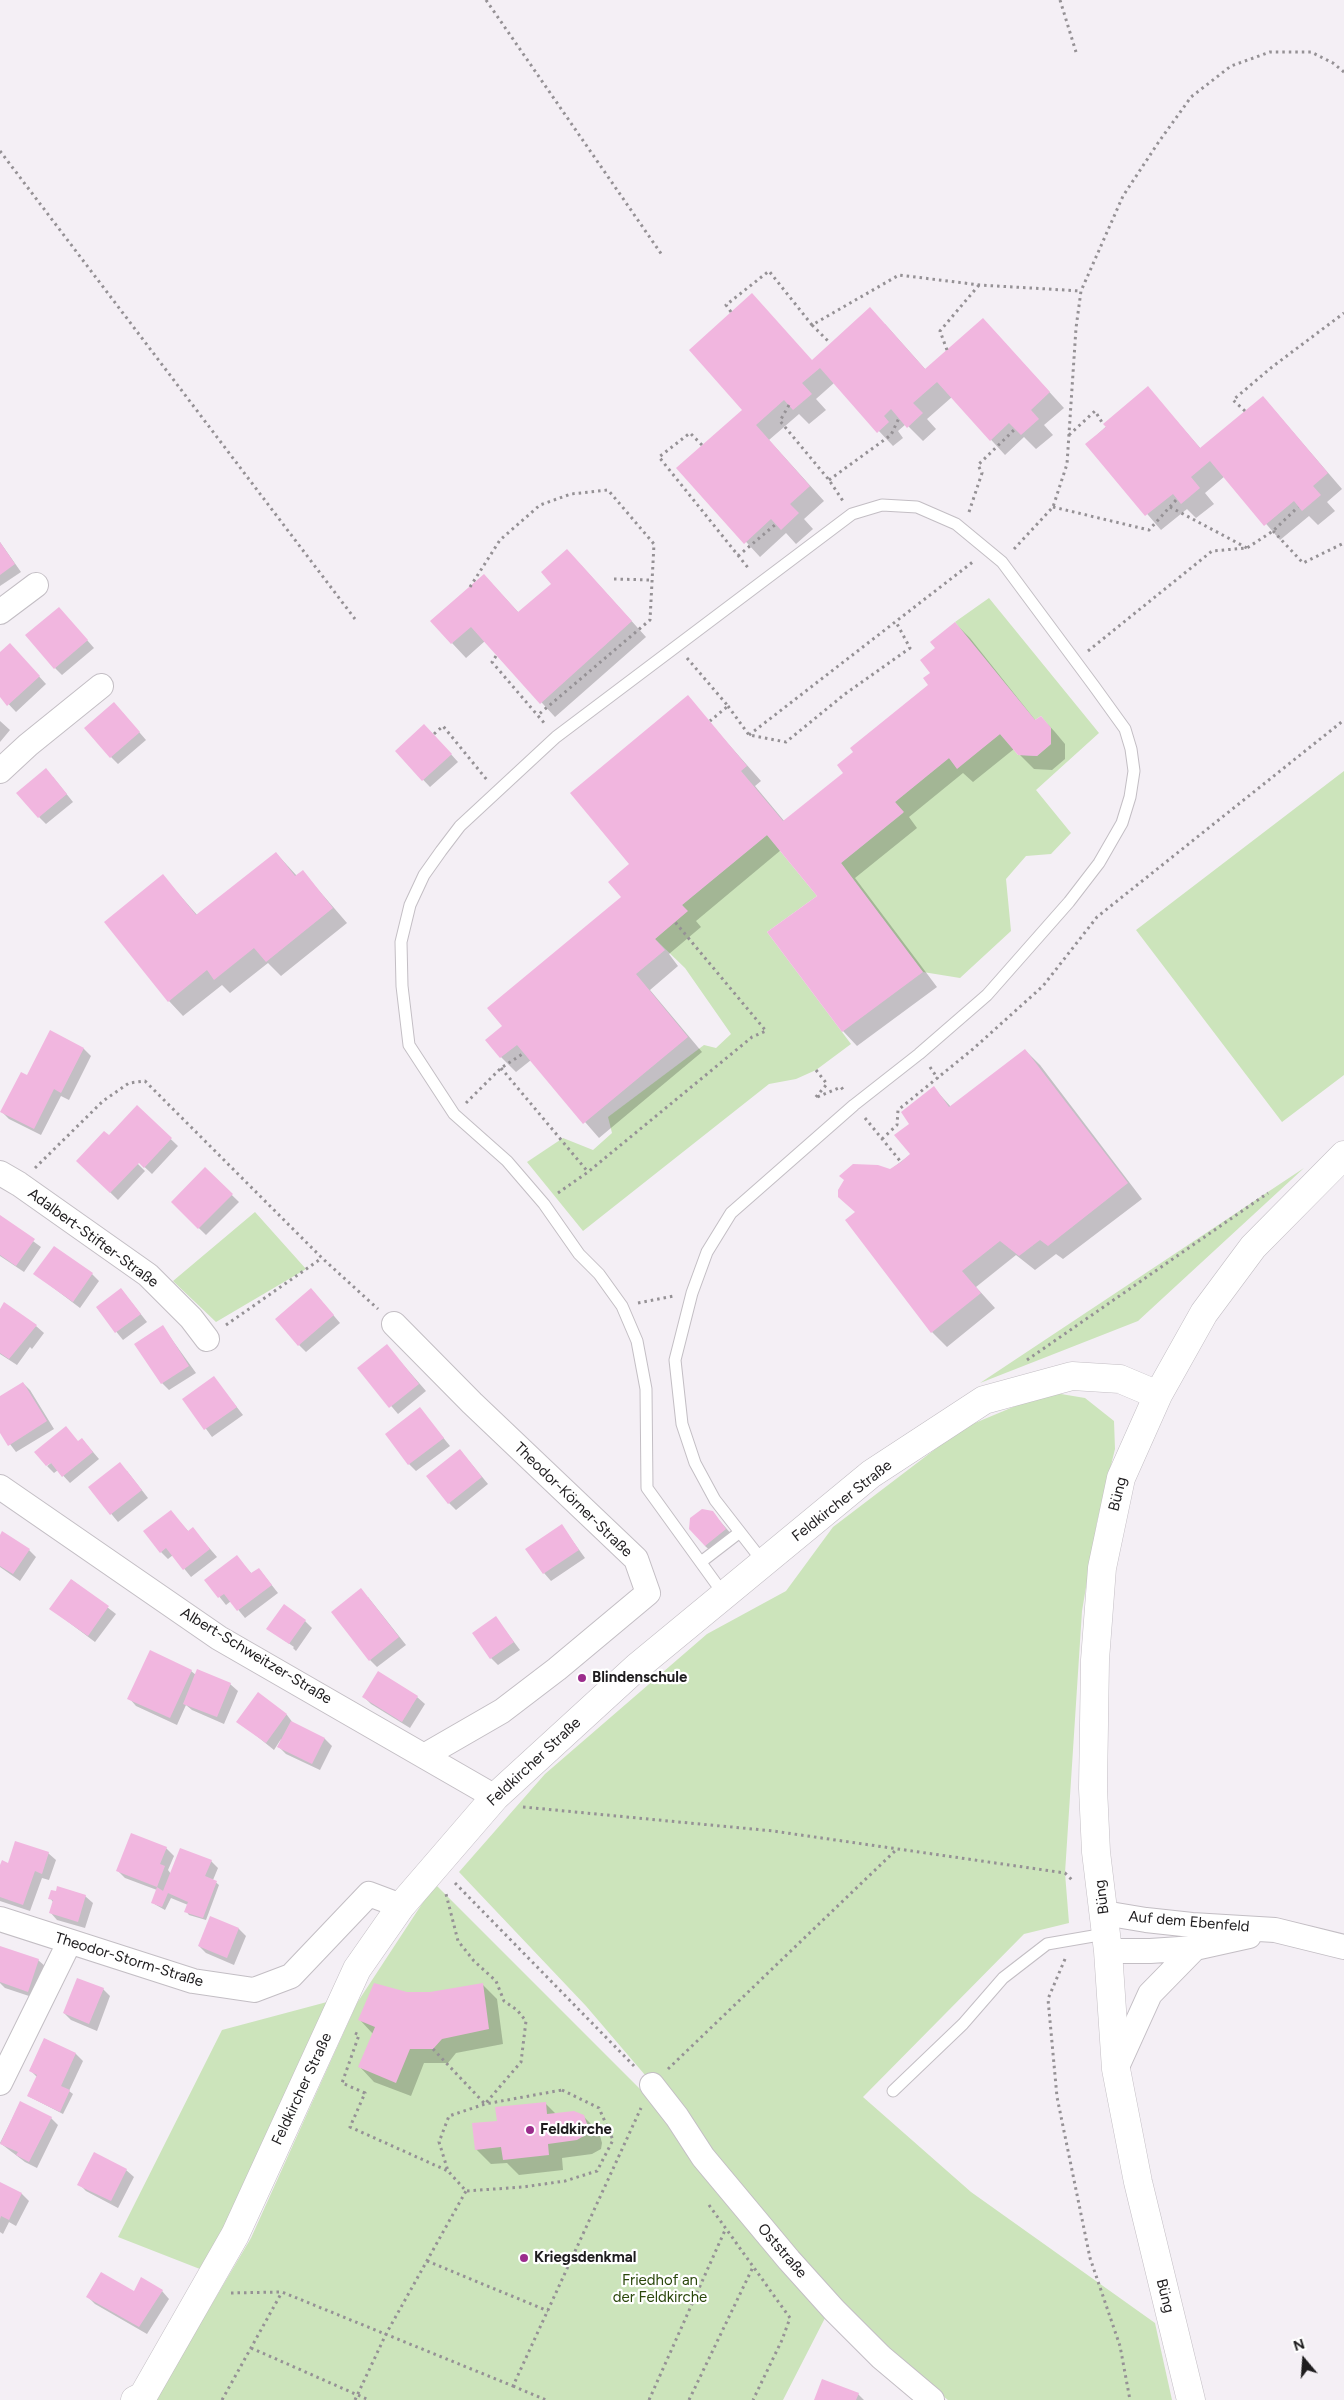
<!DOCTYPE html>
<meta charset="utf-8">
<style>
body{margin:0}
#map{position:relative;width:1344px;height:2400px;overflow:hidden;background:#f4eff5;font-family:Figtree,sans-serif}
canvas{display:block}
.north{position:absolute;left:1279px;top:2335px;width:50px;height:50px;-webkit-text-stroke:4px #fff;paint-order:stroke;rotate:342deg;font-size:14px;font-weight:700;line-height:20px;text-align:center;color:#1e1c1e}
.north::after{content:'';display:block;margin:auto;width:18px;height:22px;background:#1e1c1e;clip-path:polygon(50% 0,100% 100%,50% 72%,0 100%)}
</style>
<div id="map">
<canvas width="1344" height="2400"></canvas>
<div class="north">N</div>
</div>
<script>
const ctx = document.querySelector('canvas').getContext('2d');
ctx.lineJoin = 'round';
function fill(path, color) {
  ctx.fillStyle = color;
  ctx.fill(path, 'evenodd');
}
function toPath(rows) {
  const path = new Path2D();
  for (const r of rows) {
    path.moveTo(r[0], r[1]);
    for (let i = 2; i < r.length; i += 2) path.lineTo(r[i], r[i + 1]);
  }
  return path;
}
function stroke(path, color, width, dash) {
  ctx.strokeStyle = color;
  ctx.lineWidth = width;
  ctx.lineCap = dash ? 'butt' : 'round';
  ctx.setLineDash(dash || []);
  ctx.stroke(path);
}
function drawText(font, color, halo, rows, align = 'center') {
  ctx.font = font + ' Figtree,sans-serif';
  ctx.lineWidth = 4.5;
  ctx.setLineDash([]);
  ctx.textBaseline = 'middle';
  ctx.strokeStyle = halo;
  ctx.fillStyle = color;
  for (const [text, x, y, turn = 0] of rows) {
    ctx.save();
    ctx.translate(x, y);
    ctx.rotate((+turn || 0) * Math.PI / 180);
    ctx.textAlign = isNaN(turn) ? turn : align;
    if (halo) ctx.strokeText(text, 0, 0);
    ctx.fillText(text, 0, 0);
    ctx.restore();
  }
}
fill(toPath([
 [989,598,1099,733,1036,790,1071,833,1051,854,1026,856,1006,879,1011,931,960,978,923,972,841,863,903,813,895,802,949,758,957,768,1000,734,1018,755,1037,756,1051,744,1051,728,1041,716,1035,720,955,622],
 [1344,771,1344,1075,1282,1122,1136,930],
 [767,835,817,896,767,932,851,1044,816,1070,796,1079,769,1084,583,1231,527,1162,563,1138,593,1150,612,1133,608,1117,704,1045,716,1048,731,1034,685,968,655,939,687,911,682,905],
 [1304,1168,1138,1321,980,1383],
 [255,1212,306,1269,216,1322,173,1281],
 [1049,1392,1085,1398,1114,1421,1115,1449,1097,1522,1082,1611,1065,1873,1069,1923,1024,1934,863,2097,971,2192,1155,2323,1172,2400,948,2400,884,2349,834,2296,586,2006,459,1872,545,1774,707,1634,786,1591,833,1527,963,1428],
 [435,1884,640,2089,825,2318,783,2400,155,2400,251,2238,357,2003],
 [327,2002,205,2271,118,2237,222,2030]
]), '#cce4bb');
fill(toPath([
 [983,319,1064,408,1044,425,1053,435,1036,449,1024,437,1005,455,952,397,927,419,936,429,923,441,906,424,898,431,903,438,893,446,834,383,816,399,826,410,809,424,799,414,769,440,824,501,804,519,813,529,796,544,786,533,760,557,678,468,812,361,885,324,926,370],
 [1148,388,1201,449,1263,397,1342,489,1327,502,1335,511,1318,525,1309,516,1280,540,1225,476,1205,493,1214,504,1196,518,1187,509,1161,530,1087,444],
 [0,542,21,572,0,586],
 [581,565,646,637,555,717,485,641,466,658,452,643,484,575,519,613],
 [59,608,94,648,62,675,55,668],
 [955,623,970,638,1036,721,1041,717,1055,732,1065,744,1065,759,1052,770,1034,769,1014,749,973,782,963,773,909,817,917,828,855,878,937,987,857,1046,843,1031,818,896,781,850,696,921,701,927,669,954,678,966,650,990,702,1052,599,1138,531,1060,516,1072,501,1057,487,1040,504,1026,622,898,631,864,687,697,761,781,755,786,785,822,845,773,930,685,937,648],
 [17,652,46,684,16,712,0,695,0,654],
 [121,711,146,740,118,764,111,757],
 [0,721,10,730,0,742],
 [431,732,458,762,430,787,396,751],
 [53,777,73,802,46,824,39,817],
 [276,853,297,876,303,872,347,923,281,976,268,963,230,993,222,985,183,1016,169,1001,163,876,198,916],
 [50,1032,84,1049,91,1056,69,1100,61,1096,41,1135,9,1119,2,1112,27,1077],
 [1025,1050,1040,1065,1142,1199,1063,1259,1056,1254,1035,1270,1016,1255,976,1287,995,1308,947,1347,932,1332,847,1220,856,1213,890,1170,911,1154,911,1124,934,1088,951,1107],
 [137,1107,178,1146,152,1174,135,1158,134,1160,145,1171,118,1200,78,1161,109,1137],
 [205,1169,239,1202,206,1235,172,1202],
 [0,1217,41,1247,24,1272,0,1256],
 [35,1274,92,1274,99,1281,80,1308],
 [121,1289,147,1322,123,1340,97,1308],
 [318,1297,340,1323,306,1352,299,1345],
 [0,1310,36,1326,44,1333,32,1349,30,1347,17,1365,0,1354],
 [163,1327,196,1373,169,1390,162,1383],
 [387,1346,426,1391,398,1414,359,1368],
 [214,1378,243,1415,212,1437,184,1399],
 [23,1383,30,1390,54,1429,16,1452,0,1431,0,1397],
 [420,1409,450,1446,416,1471,409,1464],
 [82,1439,99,1459,70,1483,58,1470,54,1473,47,1466],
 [460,1450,488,1484,456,1510,449,1503],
 [127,1471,148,1498,118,1522,89,1487],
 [171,1512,189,1532,193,1529,217,1557,191,1577,173,1555,168,1559,161,1552],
 [712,1512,733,1536,713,1553,705,1546],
 [562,1526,585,1558,551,1581,544,1573],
 [0,1537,29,1550,36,1557,20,1581,0,1567],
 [237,1557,252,1574,259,1569,278,1593,245,1618,231,1601,226,1605,206,1580],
 [72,1580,116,1614,95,1642,51,1609],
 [368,1597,406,1645,377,1667,370,1660],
 [496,1618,520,1650,498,1665,491,1658],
 [305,1621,312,1628,296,1651,293,1648,294,1647,268,1629],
 [191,1671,196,1675,230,1684,238,1691,224,1724,192,1710,186,1705,177,1725,136,1706,129,1698],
 [258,1694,287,1715,293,1723,325,1739,332,1746,320,1770,286,1754,279,1747,281,1739,274,1750,238,1721],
 [364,1697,417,1697,425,1704,410,1728,371,1704],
 [166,1848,174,1856,168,1870,171,1874,211,1861,218,1868,213,1880,219,1885,206,1920,189,1915,186,1911,188,1905,171,1898,165,1910,156,1905,152,1902,157,1890,125,1878,118,1871],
 [48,1853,56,1860,49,1880,42,1878,30,1911,0,1901,0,1868],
 [85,1896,93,1903,85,1928,57,1920,50,1912,53,1902,50,1898],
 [211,1918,239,1929,246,1936,234,1965,206,1953,199,1946],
 [0,1948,38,1960,46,1967,35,1998,5,1988,0,1983],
 [482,1984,497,1999,503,2044,456,2053,448,2063,424,2063,411,2096,374,2082,360,2067,373,2034,360,2020,407,1993,430,1994],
 [103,1989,110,1996,97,2031,71,2020,64,2013],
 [45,2039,76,2054,83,2061,69,2091,73,2094,63,2114,28,2096,37,2077,30,2070],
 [20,2103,51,2118,58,2125,37,2168,25,2162,0,2143],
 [545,2103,556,2114,583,2116,599,2132,602,2143,601,2149,592,2154,562,2158,563,2170,519,2175,507,2163,491,2164,476,2149,498,2122],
 [126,2170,134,2177,118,2208,86,2191,79,2184],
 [0,2183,22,2194,29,2201,16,2226,9,2222,3,2234,0,2232],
 [162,2291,169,2299,147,2334,95,2304,88,2297],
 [858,2394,864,2400,815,2400]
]), '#0003');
fill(toPath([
 [752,293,812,360,870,307,925,369,983,318,1050,392,1031,410,1039,419,1021,435,1009,423,990,441,937,382,913,403,923,413,907,428,891,409,884,416,889,422,877,433,820,368,802,383,812,394,793,410,784,400,756,425,810,486,790,504,799,513,781,530,771,519,744,544,676,468,742,410,689,350],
 [1148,386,1200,448,1263,396,1328,473,1313,486,1321,495,1302,511,1294,501,1264,526,1210,461,1191,477,1200,488,1181,504,1173,494,1145,516,1085,444,1106,427,1103,424],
 [0,542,15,564,0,575],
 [567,549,632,621,540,704,471,627,451,644,430,621,484,574,518,612,551,584,541,572],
 [59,607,88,640,54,669,25,635],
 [955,622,1035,720,1041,716,1051,728,1051,744,1037,756,1018,755,1000,734,957,769,949,758,895,802,904,812,841,863,923,972,842,1032,767,932,817,896,767,835,682,905,688,911,655,939,665,950,636,974,688,1037,583,1124,517,1045,500,1058,485,1040,502,1026,487,1008,621,897,608,882,629,864,570,793,688,695,747,766,741,771,783,821,843,773,837,765,853,752,850,748,928,685,923,678,930,673,920,660,935,648,930,642],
 [10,643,40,676,7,706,0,697,0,652],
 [114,702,140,732,110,758,84,728],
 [424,724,452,754,422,781,395,751],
 [46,768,67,794,38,818,16,793],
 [276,852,295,876,303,870,333,908,266,962,254,948,214,980,207,970,168,1002,104,922,163,874,196,915],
 [50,1030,84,1048,61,1093,54,1089,34,1129,0,1112,21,1072,27,1075],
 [1025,1049,1128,1183,1048,1246,1040,1240,1019,1256,1000,1241,962,1271,981,1293,931,1333,845,1220,855,1212,838,1197,838,1190,844,1180,839,1176,853,1164,878,1165,890,1169,901,1162,910,1154,894,1135,909,1124,901,1112,934,1086,949,1107],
 [137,1105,172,1138,144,1168,139,1163,110,1193,76,1161,104,1131,109,1135],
 [205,1167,233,1194,198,1229,171,1202],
 [0,1215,35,1239,16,1266,0,1255],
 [54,1246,93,1273,73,1302,33,1274],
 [121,1288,141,1314,115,1333,96,1307],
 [311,1288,334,1315,298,1346,275,1319],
 [4,1302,37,1325,9,1359,0,1353,0,1309],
 [163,1325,189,1366,161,1384,134,1344],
 [387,1344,419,1384,389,1408,357,1368],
 [214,1376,237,1407,204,1430,182,1399],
 [23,1382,47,1421,8,1446,0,1433,0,1396],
 [420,1407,444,1438,408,1465,385,1434],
 [66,1426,78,1441,82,1438,93,1452,62,1477,51,1463,46,1466,34,1452],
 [460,1449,482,1477,448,1504,426,1476],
 [120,1462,142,1490,110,1515,88,1487],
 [702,1509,713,1511,726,1529,705,1546,689,1529,690,1518],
 [171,1510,188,1531,193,1527,210,1549,183,1570,166,1548,160,1553,143,1531],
 [562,1524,579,1550,543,1574,525,1549],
 [2,1531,30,1549,13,1574,0,1566,0,1535],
 [237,1555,251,1573,259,1568,272,1585,237,1611,224,1594,218,1598,204,1580],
 [71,1579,109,1606,88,1636,49,1609],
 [361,1588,399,1637,369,1661,331,1612],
 [284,1604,306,1620,289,1644,266,1629],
 [496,1616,514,1642,490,1659,472,1633],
 [150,1650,192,1670,170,1718,127,1699],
 [197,1669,231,1683,217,1717,183,1704],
 [378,1671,418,1696,402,1722,362,1697],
 [258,1692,287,1714,266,1743,236,1722],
 [291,1721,325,1738,312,1764,277,1747],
 [131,1833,167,1847,160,1864,165,1866,157,1887,163,1891,180,1848,212,1860,205,1876,217,1881,203,1918,184,1912,188,1902,168,1893,162,1907,151,1903,157,1887,116,1871],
 [15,1841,49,1852,42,1874,35,1871,23,1905,0,1897,0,1865,2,1860,8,1863],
 [57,1886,86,1895,78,1922,49,1913,53,1900,48,1899,51,1890,56,1891],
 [210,1916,239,1928,227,1958,198,1946],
 [0,1946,39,1959,28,1992,0,1982],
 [77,1978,104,1988,89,2024,63,2013],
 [374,1983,407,1992,430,1992,483,1983,489,2029,442,2039,433,2049,410,2049,396,2083,358,2067,375,2027,358,2020],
 [44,2038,76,2053,61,2086,70,2090,60,2112,27,2096,37,2075,29,2071],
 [20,2101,52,2117,29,2162,16,2155,18,2152,0,2144],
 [546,2102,547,2114,574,2111,584,2115,588,2127,587,2134,577,2140,548,2144,549,2155,503,2160,501,2147,475,2150,472,2123,497,2121,495,2107],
 [94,2152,127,2169,111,2201,77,2185],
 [0,2182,22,2193,9,2220,1,2216,0,2219],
 [101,2272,134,2291,141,2277,163,2290,139,2327,86,2297],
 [822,2379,859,2393,856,2400,814,2400]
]), '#f1b6df');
const lane = toPath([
 [701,1562,740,1532],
 [725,1596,647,1488,646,1389,637,1341,622,1306,599,1274,579,1254,544,1204,507,1161,454,1114,409,1045,402,986,401,942,410,905,424,875,441,851,460,826,556,737,852,514,882,505,917,507,956,524,1002,562,1094,686,1125,729,1131,749,1134,771,1130,797,1122,823,1099,863,1069,902,987,995,919,1054,854,1105,731,1213,707,1252,692,1293,675,1360,682,1424,695,1463,715,1500,764,1563],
 [893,2091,963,2024,1003,1978,1047,1944,1105,1934]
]);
const street = toPath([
 [0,612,36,585],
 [0,771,28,745,101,686],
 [0,1173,19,1184,148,1275,191,1318,207,1339],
 [394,1324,472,1403,636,1559,648,1593,557,1669,502,1711,424,1756],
 [0,1487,219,1638,495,1797],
 [1104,1913,1146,1920,1192,1925,1275,1930,1344,1947],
 [0,1919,193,1981,254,1990,291,1976,369,1894,401,1906],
 [1108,1951,1150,1951,1195,1948,1249,1936],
 [1116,2069,1150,1994,1195,1948],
 [0,2083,69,1943],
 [652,2085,677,2117,703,2157,789,2260,834,2310,881,2357,932,2400]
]);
const secondary = toPath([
 [135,2400,143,2396,235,2235,357,1969,401,1906,495,1797,637,1667,871,1474,984,1400,1072,1376,1120,1379,1158,1395],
 [1191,2400,1138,2182,1116,2069,1108,1951,1096,1852,1093,1788,1095,1660,1102,1568,1121,1478,1158,1395,1204,1313,1253,1247,1344,1155]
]);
stroke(lane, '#c3bec4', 13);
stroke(street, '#c3bec4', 26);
stroke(secondary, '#c3bec4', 29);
stroke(toPath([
 [486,0,662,255],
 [1060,0,1076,52],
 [0,151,355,619],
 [731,312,726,305,769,271,812,325,899,275,980,285,1081,291],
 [812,325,830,343],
 [947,350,940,331,979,285],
 [789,405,780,421,829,480,843,501],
 [1245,411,1233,400,1272,367,1344,313],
 [1069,435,1095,411,1103,424],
 [702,445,690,433,659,457,749,569],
 [829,480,891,435,899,418],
 [1053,507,1149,530,1177,499],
 [1170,507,1247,548],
 [969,512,982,473,978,465,1015,429],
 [1273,531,1303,563,1344,543],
 [1014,549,1053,507,1067,464,1076,328,1081,291,1123,196,1158,143,1191,97,1231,66,1270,52,1311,52,1333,63,1344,72],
 [738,556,776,524],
 [614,579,651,580],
 [470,587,500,540,540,505,571,494,608,490,654,544,650,620,538,715],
 [1088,651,1212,551,1247,548,1273,531,1298,507],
 [496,656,492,662,545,724],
 [687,658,728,706,710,721],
 [728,706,749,735,786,742,845,694,910,648,896,622],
 [434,734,443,726,487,780],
 [749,735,974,561],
 [930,1067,938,1079],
 [501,1068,588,1172],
 [816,1070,827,1084,815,1098,841,1087,844,1091],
 [466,1103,501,1068,524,1053],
 [865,1118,901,1162],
 [882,1139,897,1125,898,1110,973,1049,1043,986,1097,917,1344,720],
 [35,1168,103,1101,129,1083,145,1081,322,1258,378,1309],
 [558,1193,588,1172,752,1037,766,1031,675,922],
 [638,1303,674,1296],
 [226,1325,322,1258],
 [1027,1360,1268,1193],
 [523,1807,773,1831,1065,1873,1072,1880],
 [455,1883,636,2068],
 [1065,1959,1048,1999,1057,2097,1090,2258,1120,2346,1130,2400],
 [355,2033,359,2035,342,2083,365,2093,350,2127,448,2171],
 [433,2049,485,2104,521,2062,526,2021,517,2010,504,2001,496,1981,474,1961,458,1941,446,1894],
 [668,2069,897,1849],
 [562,2090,599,2108,613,2140,597,2171,565,2181,523,2187,466,2191,448,2171,439,2142,449,2116,485,2104,562,2090],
 [709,2205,790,2318,782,2340,753,2400],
 [427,2261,548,2311],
 [231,2293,282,2292,513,2386,641,2108],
 [251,2348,369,2400],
 [513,2386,546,2400],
 [222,2400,282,2292],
 [355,2400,386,2334,466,2191],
 [649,2400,726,2228],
 [689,2400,753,2267]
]), '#959195', 3, [2.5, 4]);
stroke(lane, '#fff', 11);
stroke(street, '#fff', 24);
stroke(secondary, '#fff', 28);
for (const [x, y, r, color] of [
 [582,1678,5,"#9b2c8c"],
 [530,2130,5,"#9b2c8c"],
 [524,2258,5,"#9b2c8c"]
]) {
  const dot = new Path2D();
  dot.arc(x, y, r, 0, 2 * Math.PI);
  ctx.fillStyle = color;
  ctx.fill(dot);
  stroke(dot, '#fff', 2);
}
drawText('15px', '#1e1c1e', '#fff', [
 ["Adalbert-Stifter-Straße",93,1238,36],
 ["Büng",1118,1494,-76],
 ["Theodor-Körner-Straße",573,1500,44],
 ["Feldkircher Straße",842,1501,-38],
 ["Albert-Schweitzer-Straße",256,1656,31],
 ["Feldkircher Straße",534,1762,-43],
 ["Büng",1102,1897,-97],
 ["Auf dem Ebenfeld",1189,1922,5],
 ["Theodor-Storm-Straße",129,1960,17],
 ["Feldkircher Straße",302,2089,-65],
 ["Oststraße",782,2251,49],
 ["Büng",1165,2296,76]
]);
drawText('bold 15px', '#1e1c1e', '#fff', [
 ["Blindenschule",592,1678],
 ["Feldkirche",540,2130],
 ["Kriegsdenkmal",534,2258]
], 'left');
drawText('15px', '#2a470b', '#fff', [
 ["Friedhof an",660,2281],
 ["der Feldkirche",660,2298]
]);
</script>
